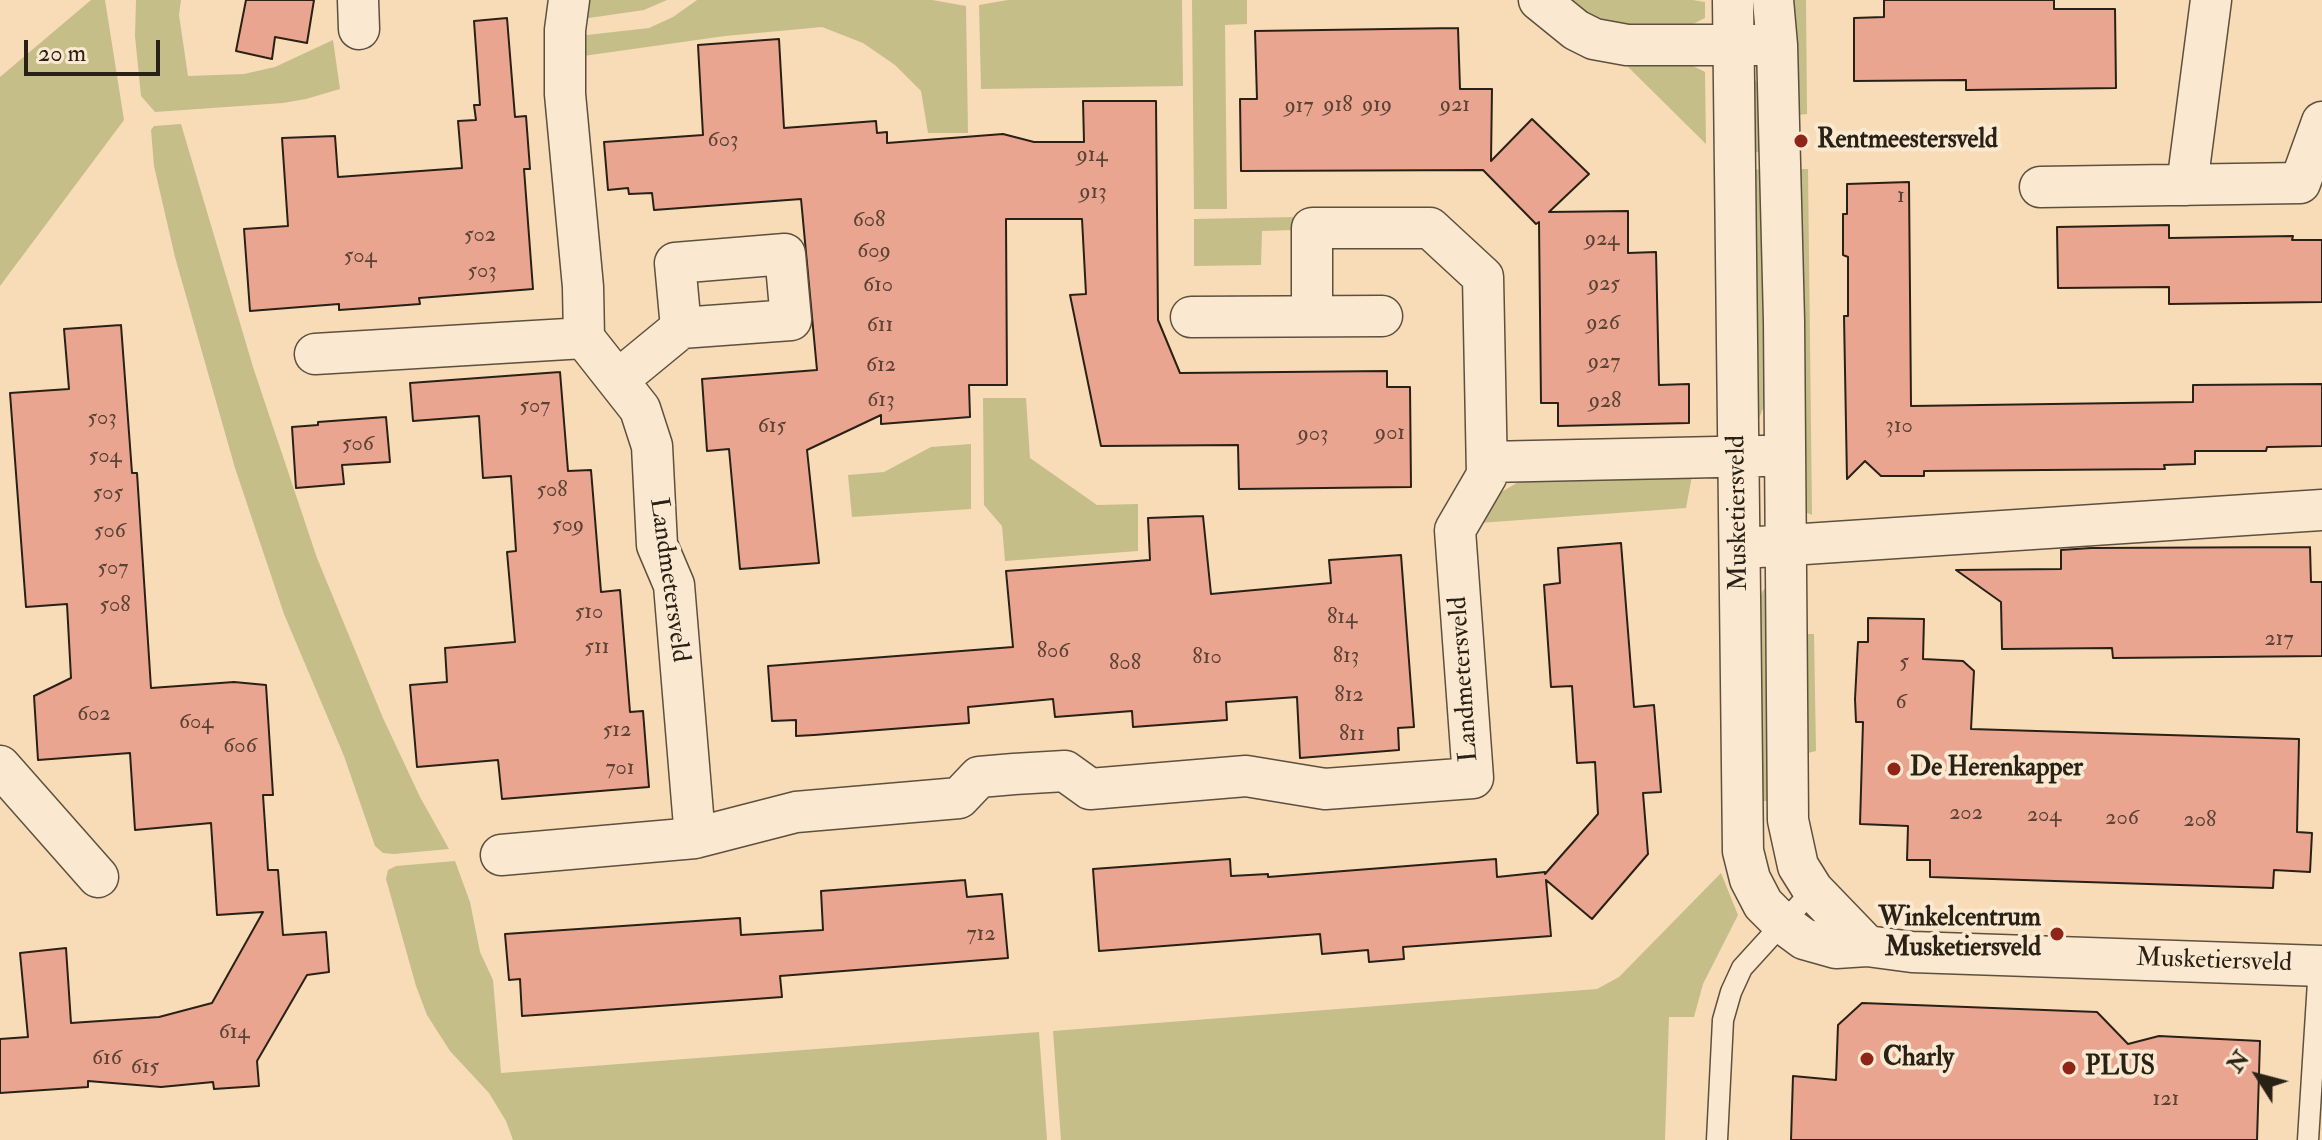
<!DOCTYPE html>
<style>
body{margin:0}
#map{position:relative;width:2322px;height:1140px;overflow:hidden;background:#f7dcb7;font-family:"IM FELL Double Pica",serif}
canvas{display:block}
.north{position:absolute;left:2218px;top:1036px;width:80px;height:80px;-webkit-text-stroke:6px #fae8d0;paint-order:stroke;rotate:306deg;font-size:22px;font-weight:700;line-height:32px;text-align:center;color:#2a2116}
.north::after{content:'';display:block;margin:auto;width:28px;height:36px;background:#2a2116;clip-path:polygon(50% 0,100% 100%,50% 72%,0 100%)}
.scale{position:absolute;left:24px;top:40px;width:136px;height:36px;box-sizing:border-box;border:4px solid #2a2116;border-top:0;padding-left:10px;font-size:24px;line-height:28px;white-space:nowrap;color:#2a2116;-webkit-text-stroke:6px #fae8d0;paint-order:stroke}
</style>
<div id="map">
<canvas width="2322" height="1140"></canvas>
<div class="north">N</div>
<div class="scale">20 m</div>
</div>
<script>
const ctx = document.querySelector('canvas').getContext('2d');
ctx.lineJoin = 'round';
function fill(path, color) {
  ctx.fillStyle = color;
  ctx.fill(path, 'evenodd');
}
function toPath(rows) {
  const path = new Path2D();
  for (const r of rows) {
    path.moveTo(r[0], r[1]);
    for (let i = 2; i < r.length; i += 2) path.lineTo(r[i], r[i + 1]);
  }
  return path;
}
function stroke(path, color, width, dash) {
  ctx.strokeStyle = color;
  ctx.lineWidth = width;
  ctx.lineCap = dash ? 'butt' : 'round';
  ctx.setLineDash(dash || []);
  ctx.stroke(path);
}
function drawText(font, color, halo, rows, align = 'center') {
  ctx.font = font + ' "IM FELL Double Pica",serif';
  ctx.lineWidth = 8;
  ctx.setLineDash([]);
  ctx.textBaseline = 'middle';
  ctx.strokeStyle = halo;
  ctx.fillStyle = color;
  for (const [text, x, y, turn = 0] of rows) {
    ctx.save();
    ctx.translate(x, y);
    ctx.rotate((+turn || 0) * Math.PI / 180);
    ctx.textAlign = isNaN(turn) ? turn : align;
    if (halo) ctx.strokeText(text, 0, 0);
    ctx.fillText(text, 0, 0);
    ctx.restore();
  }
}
fill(toPath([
 [91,0,105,0,124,120,0,286,0,77],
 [136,0,181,0,179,15,188,76,244,74,275,67,333,40,340,89,306,99,283,103,155,112,141,96,135,36],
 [584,0,667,0,644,10,582,19],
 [697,0,932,0,966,6,968,133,928,133,921,91,895,65,863,43,822,27,725,36,569,58,569,37,649,28,673,17],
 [1008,0,1182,0,1183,86,981,89,979,5],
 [1192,0,1247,0,1247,24,1225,25,1227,209,1194,209],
 [1566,0,1693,0,1705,2,1705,18,1685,28,1603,24],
 [1787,0,1806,0,1807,114,1797,115],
 [1622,61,1685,62,1705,72,1706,144],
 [1754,78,1763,92,1767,152,1748,152],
 [181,124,253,367,317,558,383,718,420,797,449,849,394,854,383,853,375,846,344,756,284,614,235,468,175,257,154,166,151,130,154,126],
 [1767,169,1766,401,1758,421,1748,170],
 [1798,169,1808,169,1812,515,1805,512],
 [1296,217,1294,230,1262,231,1261,265,1194,266,1194,219],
 [983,398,1026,398,1030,458,1097,505,1138,504,1138,551,1005,561,1002,526,984,505],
 [971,444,971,509,852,517,848,475,884,472,931,447],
 [1692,476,1686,508,1479,523,1498,494,1520,481],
 [1766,587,1772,797,1768,801,1762,801,1758,605,1762,592],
 [1800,634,1814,634,1816,751,1808,753,1804,751],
 [455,861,470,902,480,952,493,980,501,1073,1039,1032,1047,1140,513,1140,506,1121,489,1093,450,1051,427,1015,416,986,386,879,388,870,396,866],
 [1721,873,1738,915,1703,984,1694,1017,1669,1017,1665,1140,1061,1140,1053,1031,1597,989,1619,977]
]), '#c5be89');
const building = toPath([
 [246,0,314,0,307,43,275,37,272,59,236,51,246,0],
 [1884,0,2054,0,2054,9,2115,9,2116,88,1966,90,1966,80,1854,81,1854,18,1884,17,1884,0],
 [507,18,515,117,526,116,530,169,524,169,533,289,419,298,420,304,367,308,339,310,339,304,250,311,244,229,288,226,282,138,335,136,338,177,462,168,458,121,476,120,474,105,480,105,474,21,507,18],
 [1458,28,1460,89,1492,89,1491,161,1532,119,1589,174,1549,212,1628,211,1628,253,1656,252,1659,385,1689,384,1689,423,1558,426,1558,403,1541,403,1539,222,1536,224,1483,170,1241,171,1240,99,1257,99,1255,31,1458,28],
 [779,39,784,128,876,121,877,133,887,132,887,143,1003,134,1034,142,1084,142,1083,101,1156,101,1158,320,1180,373,1387,371,1387,387,1410,387,1411,487,1239,489,1238,445,1101,446,1070,295,1086,294,1082,219,1006,219,1007,385,969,385,970,417,881,424,881,415,807,450,819,563,740,569,729,449,707,451,702,379,817,370,801,199,654,210,652,193,629,194,628,188,608,190,604,142,703,135,698,45,779,39],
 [1909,182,1911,406,2193,402,2193,385,2322,384,2322,446,2267,447,2266,451,2195,451,2195,464,2164,465,2165,469,1924,471,1924,476,1881,476,1865,461,1847,479,1844,316,1848,316,1848,257,1843,255,1843,214,1847,214,1847,184,1909,182],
 [2169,225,2169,238,2293,236,2292,240,2322,240,2322,302,2169,304,2169,287,2058,288,2057,227,2169,225],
 [121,325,132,473,137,473,151,688,234,682,266,685,273,795,263,795,268,870,278,870,283,935,326,932,329,972,307,975,257,1061,259,1086,214,1089,213,1082,161,1087,88,1081,88,1087,0,1093,0,1039,28,1037,20,953,66,948,71,1023,159,1017,212,1003,263,912,217,915,211,823,135,830,130,753,38,760,34,696,71,678,67,604,26,607,10,393,69,389,64,329,121,325],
 [560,372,568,471,591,470,601,592,620,590,630,712,643,711,649,787,502,799,498,760,417,767,410,685,447,682,445,648,515,642,507,552,516,551,511,476,483,478,479,416,413,421,410,383,560,372],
 [386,417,390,462,342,465,344,484,296,488,292,427,318,425,318,422,386,417],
 [1203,516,1211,594,1331,583,1329,560,1401,555,1414,727,1398,728,1399,750,1300,758,1297,697,1226,702,1227,720,1133,727,1132,711,1055,717,1053,699,968,707,969,723,814,735,796,736,796,720,772,721,768,666,1013,647,1006,571,1150,560,1148,518,1203,516],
 [1621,543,1634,707,1654,705,1661,792,1643,793,1648,854,1592,919,1546,880,1551,936,1403,947,1404,959,1369,962,1368,950,1322,954,1320,934,1099,951,1093,869,1230,859,1231,876,1268,874,1268,877,1496,859,1497,877,1545,872,1545,874,1598,814,1595,762,1577,763,1572,686,1551,687,1544,585,1560,583,1558,548,1621,543],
 [2310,547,2311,582,2322,582,2322,656,2113,658,2112,648,2002,649,2001,602,1956,570,2061,569,2061,550,2091,548,2310,547],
 [1868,618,1924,619,1923,659,1963,661,1974,671,1971,729,2299,739,2297,832,2312,833,2310,872,2274,870,2273,888,1930,877,1930,860,1907,860,1908,826,1860,824,1863,722,1856,722,1855,699,1858,642,1868,642,1868,618],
 [965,880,967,897,1002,894,1008,958,780,976,782,997,522,1016,520,979,509,980,505,934,740,918,741,935,823,930,821,891,965,880],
 [1862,1003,2097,1012,2128,1044,2159,1036,2260,1041,2257,1140,1791,1140,1793,1076,1836,1080,1838,1025,1862,1003]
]);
fill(building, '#eaa591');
stroke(building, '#2a2116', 2);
const lane = toPath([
 [1717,1140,1723,1020,1731,992,1742,968,1813,890],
 [2308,1140,2319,966]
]);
const street = toPath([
 [358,0,359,29],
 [569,0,565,30,565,94,583,287,584,338,640,409,652,446,657,545,674,585,695,838],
 [1539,0,1576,30,1594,39,1627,45,1762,45],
 [1733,0,1743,851,1750,879,1763,904,1781,922,1804,939,1836,948,1867,946,1912,952,2322,966],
 [1773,0,1777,45,1784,321,1788,820,1798,866,1813,890,1867,946],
 [2187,185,2211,0],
 [2040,187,2300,183,2322,122],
 [1191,317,1382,316],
 [315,354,584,338],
 [619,379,681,328,675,263,785,254,791,320,681,328],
 [1487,462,1763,456],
 [1759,547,2322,510],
 [0,766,98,877],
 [501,855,695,838,796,812,959,798,979,777,1014,774,1065,771,1090,789,1246,776,1325,789,1473,778,1455,530,1487,475,1483,277,1430,228,1312,228,1312,316]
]);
stroke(lane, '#5d503e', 23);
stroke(street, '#5d503e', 43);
stroke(lane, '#fae8d0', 20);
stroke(street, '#fae8d0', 40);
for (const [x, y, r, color] of [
 [1801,141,8,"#8f2418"],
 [1894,769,8,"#8f2418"],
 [2057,934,8,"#8f2418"],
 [1867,1059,8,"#8f2418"],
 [2069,1068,8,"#8f2418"]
]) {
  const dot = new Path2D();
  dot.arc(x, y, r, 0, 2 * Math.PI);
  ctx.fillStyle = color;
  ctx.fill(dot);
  stroke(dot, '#fae8d0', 3);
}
drawText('22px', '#5a4235', null, [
 ["918",1338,106],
 ["919",1377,106],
 ["921",1455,106],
 ["917",1299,107],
 ["603",723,141],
 ["914",1092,156],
 ["913",1093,193],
 ["1",1901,197],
 ["608",869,221],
 ["502",480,236],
 ["924",1602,240],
 ["609",874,252],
 ["504",360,257],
 ["503",482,272],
 ["925",1604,285],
 ["610",878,286],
 ["926",1603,324],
 ["611",880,326],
 ["927",1604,363],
 ["612",881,366],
 ["613",881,401],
 ["928",1605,402],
 ["507",535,407],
 ["503",102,419],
 ["615",772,427],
 ["310",1899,427],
 ["901",1390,434],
 ["903",1313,435],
 ["506",358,445],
 ["504",105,457],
 ["508",552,491],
 ["505",108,494],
 ["509",568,526],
 ["506",110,532],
 ["507",113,569],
 ["508",115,606],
 ["510",589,613],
 ["814",1342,618],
 ["217",2279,640],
 ["511",597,648],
 ["806",1053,652],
 ["813",1346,657],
 ["810",1207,658],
 ["5",1904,663],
 ["808",1125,664],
 ["812",1349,696],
 ["6",1901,703],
 ["602",94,715],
 ["604",196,723],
 ["512",617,731],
 ["811",1352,735],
 ["606",240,747],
 ["701",620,769],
 ["202",1966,814],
 ["204",2044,816],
 ["206",2122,819],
 ["208",2200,821],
 ["712",981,935],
 ["614",234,1033],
 ["616",107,1059],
 ["615",145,1068],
 ["121",2166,1100]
]);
drawText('bold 26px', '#2a2116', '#fae8d0', [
 ["Rentmeestersveld",1817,141],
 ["De Herenkapper",1910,769],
 ["Winkelcentrum",2041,919,"right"],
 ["Musketiersveld",2041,949,"right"],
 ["Charly",1883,1059],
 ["PLUS",2085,1068]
], 'left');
drawText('26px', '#2a2116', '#fae8d0', [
 ["Musketiersveld",1739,513,-91],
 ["Landmetersveld",668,580,82],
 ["Landmetersveld",1465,679,-94],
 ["Musketiersveld",2214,962,2]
]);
</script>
